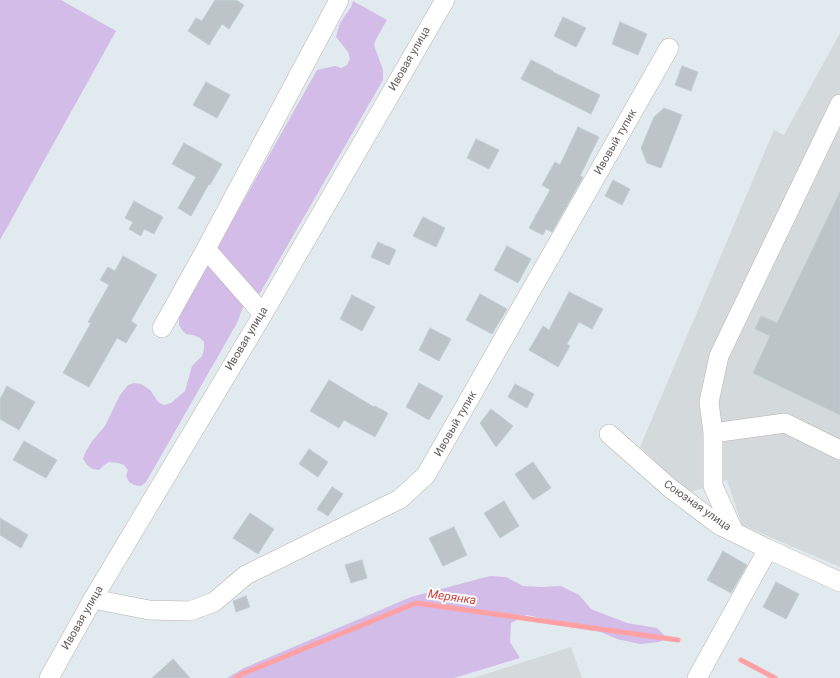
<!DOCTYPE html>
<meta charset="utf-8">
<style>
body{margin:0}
canvas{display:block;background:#e1eaee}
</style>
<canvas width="840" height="678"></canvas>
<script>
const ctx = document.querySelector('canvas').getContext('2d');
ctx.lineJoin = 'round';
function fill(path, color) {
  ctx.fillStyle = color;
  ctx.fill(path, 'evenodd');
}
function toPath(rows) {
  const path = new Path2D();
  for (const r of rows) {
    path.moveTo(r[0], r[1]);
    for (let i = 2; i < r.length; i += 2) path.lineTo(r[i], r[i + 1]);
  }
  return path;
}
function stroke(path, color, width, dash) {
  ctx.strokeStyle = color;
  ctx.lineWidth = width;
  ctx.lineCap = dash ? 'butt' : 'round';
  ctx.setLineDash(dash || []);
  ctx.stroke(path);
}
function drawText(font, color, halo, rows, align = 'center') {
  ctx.font = font + ' Roboto,sans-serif';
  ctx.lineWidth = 4;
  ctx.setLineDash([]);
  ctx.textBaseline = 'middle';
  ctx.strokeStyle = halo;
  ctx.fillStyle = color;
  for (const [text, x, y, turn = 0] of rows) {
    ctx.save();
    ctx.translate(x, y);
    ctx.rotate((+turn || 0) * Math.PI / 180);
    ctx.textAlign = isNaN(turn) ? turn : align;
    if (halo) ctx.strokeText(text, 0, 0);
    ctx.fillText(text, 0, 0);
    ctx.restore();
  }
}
fill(toPath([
 [840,33,840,567,742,525,727,480,688,493,640,447,774,130,784,135],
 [571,647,582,678,473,678]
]), '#d4dadc');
fill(toPath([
 [0,0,61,0,116,31,0,240],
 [353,1,387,20,376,39,374,45,383,70,383,80,260,293,254,295,244,304,237,323,146,482,141,486,134,485,129,482,126,476,128,470,124,465,118,463,109,462,104,465,99,470,93,469,87,465,83,459,85,453,92,441,105,426,120,395,128,385,134,383,141,384,146,387,151,391,158,402,164,405,171,403,185,391,192,366,202,356,204,349,204,342,200,338,193,335,186,334,182,330,179,325,179,317,191,294,317,70,335,66,341,68,347,65,350,59,348,52,336,37,340,23,351,7],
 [490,576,506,577,523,586,542,587,561,586,579,595,591,609,627,623,657,628,667,638,659,642,640,644,617,639,601,632,563,626,546,619,527,615,511,623,510,642,520,658,454,678,227,678,244,668,411,597]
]), '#d3bce8');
stroke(toPath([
 [741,660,775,678],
 [236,678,242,674,416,603,678,640]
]), '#ffa0a4', 5);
const building = toPath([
 [215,0,236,0,244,5,229,29,222,24,209,45,188,31,196,18,202,21,215,0],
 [563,17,586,28,576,47,554,36,563,17],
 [620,22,647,34,638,55,612,44,620,22],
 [531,60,553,71,553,72,600,95,591,114,521,79,531,60],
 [682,66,698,72,691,91,675,85,682,66],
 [206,82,230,95,217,118,193,105,206,82],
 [664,108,682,115,661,168,647,163,641,148,654,117,664,108],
 [578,127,599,137,580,176,583,177,552,232,546,229,543,235,529,228,550,190,542,185,555,162,560,165,578,127],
 [476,139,499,150,489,169,467,158,476,139],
 [184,143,222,164,210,185,209,184,191,216,178,208,196,177,172,164,184,143],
 [613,180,630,189,622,205,605,196,613,180],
 [840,192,840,415,753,373,770,336,755,329,761,316,777,323,840,192],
 [134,201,163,217,154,234,144,229,141,236,129,229,133,222,125,218,134,201],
 [423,217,445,228,436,247,413,236,423,217],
 [378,242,396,250,389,265,371,257,378,242],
 [507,246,531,259,518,283,494,270,507,246],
 [123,256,157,275,131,321,137,325,126,343,117,338,89,387,63,373,91,323,88,322,109,285,100,280,108,267,115,271,123,256],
 [569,292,603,309,592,329,579,322,567,344,570,346,558,367,529,350,543,326,549,330,569,292],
 [480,294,507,309,492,334,466,320,480,294],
 [352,295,375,307,362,331,340,319,352,295],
 [430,328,451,339,439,361,419,350,430,328],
 [329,380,374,407,375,406,388,413,375,437,344,420,339,428,310,411,329,380],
 [419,383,443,396,429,420,406,407,419,383],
 [515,384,534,394,527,408,508,397,515,384],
 [7,386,35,402,19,430,0,419,0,399,7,386],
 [491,409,513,426,496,447,480,423,491,409],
 [24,441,57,460,46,478,13,460,24,441],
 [309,449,328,462,318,477,299,464,309,449],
 [533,462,551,488,533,500,515,474,533,462],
 [332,487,343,494,328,516,317,509,332,487],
 [504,501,519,526,500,538,484,513,504,501],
 [250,513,274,529,258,554,233,538,250,513],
 [0,518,28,535,21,548,0,535,0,518],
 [454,527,467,555,443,566,429,538,454,527],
 [723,551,747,565,731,593,707,580,723,551],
 [362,560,367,578,351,583,345,565,362,560],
 [776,582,799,594,786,619,763,607,776,582],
 [246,596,250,607,236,612,233,601,246,596],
 [173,659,190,678,152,678,173,659]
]);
fill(building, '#bcc4c7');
stroke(building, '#bfcfd3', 1);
const minor = toPath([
 [263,314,206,249,339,0],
 [162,328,206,249],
 [713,433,785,423,840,450],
 [609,434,670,488,719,525,768,549,840,582],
 [734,532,713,486,713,433,709,402,719,356,840,104],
 [93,599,149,610,190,611,214,602,246,575,400,499,426,475,669,48],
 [49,678,93,599,263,314,445,0],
 [697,678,768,549]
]);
stroke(minor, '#b8b1af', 20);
stroke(minor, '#fff', 19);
drawText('11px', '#645b5a', '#fff', [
 ["Ивовая улица",410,59,-60],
 ["Ивовый тупик",616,142,-60],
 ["Ивовая улица",247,339,-59],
 ["Ивовый тупик",456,424,-60],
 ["Союзная улица",697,506,35],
 ["Ивовая улица",83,618,-60]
]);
drawText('italic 12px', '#cb3f3a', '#fff', [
 ["Мерянка",452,598,8]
]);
</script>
